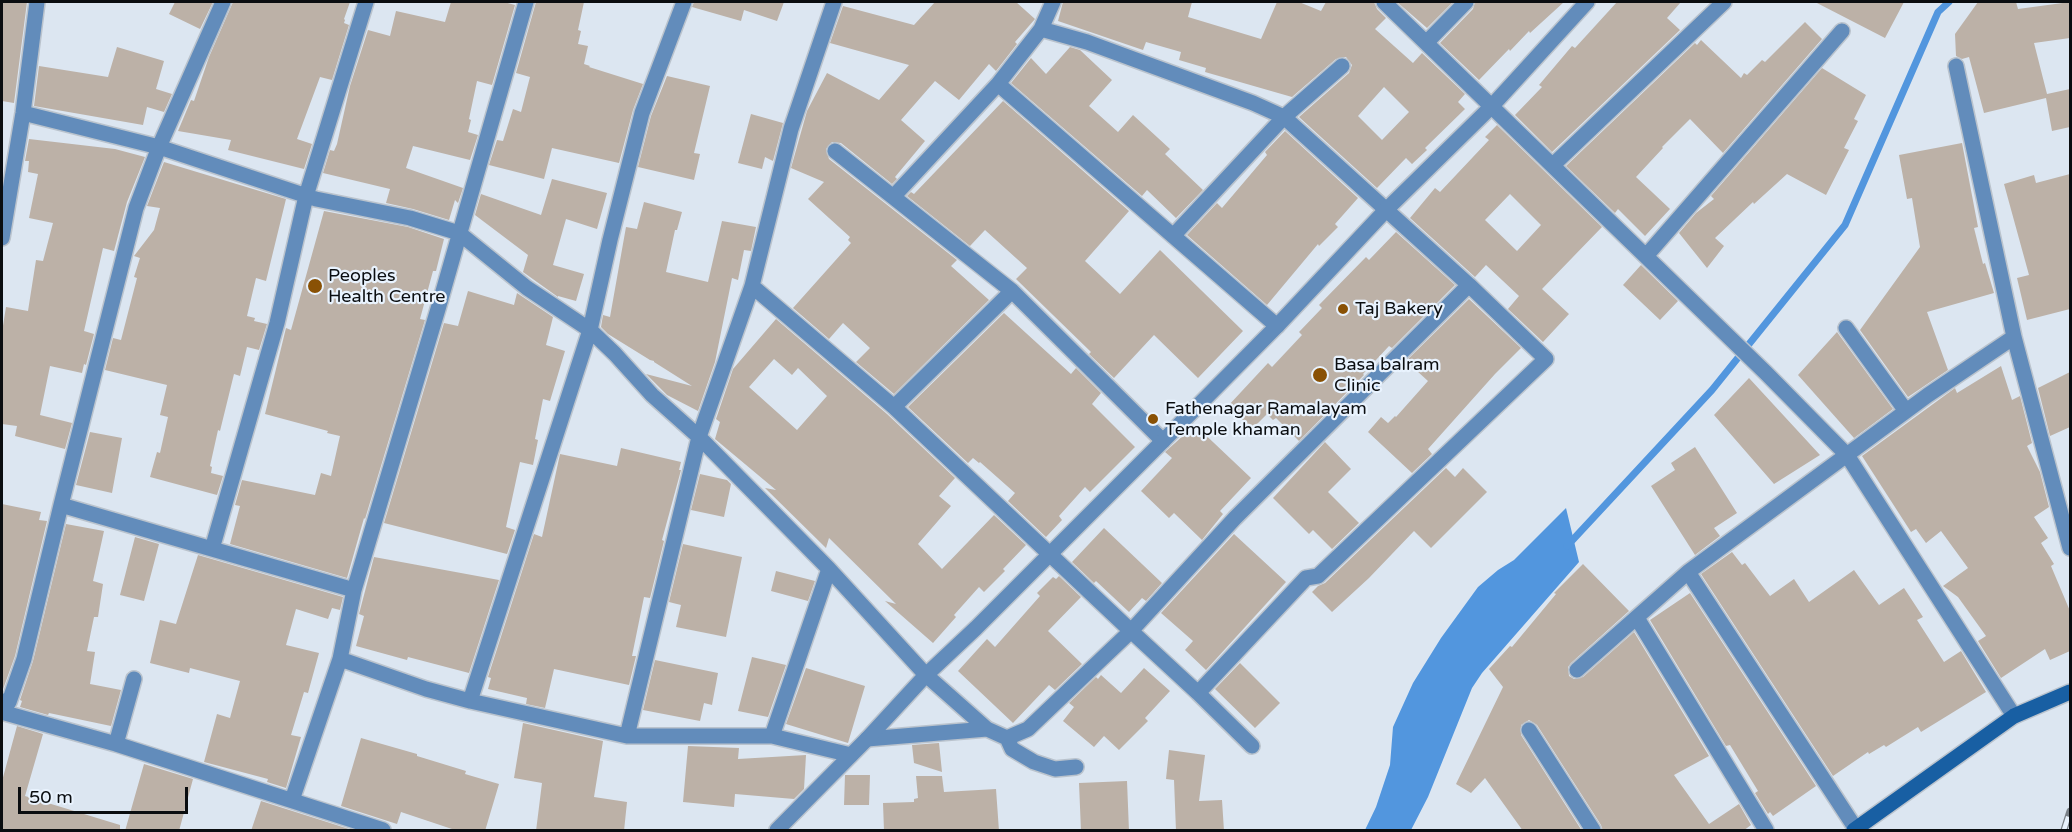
<!DOCTYPE html>
<style>
body{margin:0}
#map{position:relative;width:2072px;height:832px;overflow:hidden;background:#dce6f1;font-family:"Varela Round",sans-serif}
canvas{display:block}
.frame{position:absolute;inset:0;border:3px solid #0a0d10;pointer-events:none}
.scale{position:absolute;left:18px;top:787px;width:170px;height:27px;box-sizing:border-box;border:3px solid #0a0d10;border-top:0;padding-left:8px;font-size:18px;line-height:21px;white-space:nowrap;color:#0a0d10;-webkit-text-stroke:4px #e9f3fe;paint-order:stroke}
</style>
<div id="map">
<canvas width="2072" height="832"></canvas>
<div class="frame"></div>
<div class="scale">50 m</div>
</div>
<script>
const ctx = document.querySelector('canvas').getContext('2d');
ctx.lineJoin = 'round';
function fill(path, color) {
  ctx.fillStyle = color;
  ctx.fill(path, 'evenodd');
}
function toPath(rows) {
  const path = new Path2D();
  for (const r of rows) {
    path.moveTo(r[0], r[1]);
    for (let i = 2; i < r.length; i += 2) path.lineTo(r[i], r[i + 1]);
  }
  return path;
}
function stroke(path, color, width, dash) {
  ctx.strokeStyle = color;
  ctx.lineWidth = width;
  ctx.lineCap = dash ? 'butt' : 'round';
  ctx.setLineDash(dash || []);
  ctx.stroke(path);
}
function drawText(font, color, halo, rows, align = 'center') {
  ctx.font = font + ' "Varela Round",sans-serif';
  ctx.lineWidth = 4.5;
  ctx.setLineDash([]);
  ctx.textBaseline = 'middle';
  ctx.strokeStyle = halo;
  ctx.fillStyle = color;
  for (const [text, x, y, turn = 0] of rows) {
    ctx.save();
    ctx.translate(x, y);
    ctx.rotate((+turn || 0) * Math.PI / 180);
    ctx.textAlign = isNaN(turn) ? turn : align;
    if (halo) ctx.strokeText(text, 0, 0);
    ctx.fillText(text, 0, 0);
    ctx.restore();
  }
}
fill(toPath([
 [1566,508,1579,562,1482,673,1472,688,1428,797,1411,830,1365,830,1376,807,1390,765,1393,727,1413,683,1441,638,1478,587,1498,570,1514,560]
]), '#5296de');
stroke(toPath([
 [1567,546,1712,390,1845,225,1938,12,1949,2]
]), '#5296de', 7);
fill(toPath([
 [2,2,27,2,14,103,2,101],
 [175,2,213,2,200,29,169,14],
 [233,2,350,2,344,19,345,20,344,23,349,25,332,80,320,77,297,139,312,144,304,169,228,150,231,140,178,131,191,100,194,101,209,57],
 [451,2,504,2,515,5,492,85,477,81,469,119,471,120,468,132,478,135,470,160,413,146,406,168,463,188,458,203,455,200,449,220,413,209,386,203,390,189,323,173,330,150,334,151,337,144,350,86,368,30,390,36,396,11,445,22],
 [536,2,584,2,578,30,581,31,578,44,588,46,584,64,590,66,589,67,643,84,633,110,619,163,552,148,544,179,489,165,497,140,503,141,513,109,521,112,530,77,516,73],
 [694,2,784,2,777,21,744,10,741,21,692,7],
 [935,2,1016,2,1035,19,1015,42,1017,44,996,71,989,64,959,100,935,81,901,120,925,141,895,177,897,179,892,184,841,143,832,142,826,149,829,159,957,260,951,266,989,300,894,394,856,362,870,348,843,323,829,339,793,308,851,243,848,240,850,237,808,199,824,182,791,168,807,111,827,73,879,100,909,65,830,43,843,6,914,25],
 [1063,2,1192,2,1188,17,1261,39,1277,2,1299,2,1321,11,1326,2,1374,2,1377,9,1386,18,1375,29,1413,63,1422,53,1465,94,1458,102,1465,109,1425,148,1427,150,1412,164,1406,158,1377,188,1299,117,1349,73,1352,65,1346,57,1336,59,1292,97,1205,72,1206,68,1179,60,1181,52,1146,42,1143,50,1058,21],
 [1384,87,1409,112,1382,140,1358,116],
 [1397,2,1453,2,1427,28],
 [1475,2,1564,2,1530,33,1529,31,1510,51,1509,49,1479,80,1440,43,1473,9],
 [1617,2,1681,2,1667,18,1680,30,1552,152,1515,115,1542,87,1539,85,1572,46,1575,48],
 [1815,2,1904,2,1885,38],
 [1978,2,2016,2,2018,9,2070,2,2070,38,2034,43,2047,94,2070,89,2070,127,2052,131,2046,98,1984,113,1969,57,1962,59,1956,56,1955,34],
 [1805,22,1822,39,1723,153,1690,119,1662,147,1663,148,1636,177,1670,209,1645,236,1618,209,1615,213,1566,166,1695,43,1697,45,1701,40,1741,78,1744,73,1747,75,1762,60,1765,62],
 [117,47,164,61,156,89,172,94,164,112,147,107,143,125,34,106,39,66,108,77],
 [1070,47,1080,50,1112,80,1089,106,1118,132,1133,115,1170,149,1165,154,1203,190,1176,218,1147,190,1142,196,1011,83,1031,58,1046,74],
 [1822,68,1866,95,1854,119,1858,121,1844,148,1849,150,1826,195,1787,174,1754,204,1753,202,1715,238,1724,246,1707,268,1679,233,1696,213,1714,199,1711,196],
 [667,76,710,86,694,153,700,154,694,180,638,167,651,116],
 [1003,101,1129,211,1085,261,1120,294,1160,250,1243,331,1198,378,1154,335,1114,378,1089,354,1091,352,1016,279,1027,268,985,230,970,246,907,196,911,192,914,194],
 [751,114,783,123,773,161,765,157,762,169,738,163],
 [1497,125,1602,227,1542,289,1569,314,1543,342,1508,309,1519,296,1486,265,1475,277,1410,218,1435,188,1440,192,1489,140,1485,137],
 [1510,194,1541,225,1517,251,1485,220],
 [1285,131,1358,198,1335,224,1338,227,1319,246,1318,244,1267,305,1187,235,1217,203,1222,208,1267,155,1265,152],
 [29,139,115,149,145,157,127,202,114,251,103,248,84,331,94,334,86,365,84,364,82,373,50,366,40,415,72,423,65,449,15,436,17,426,2,424,2,332,6,307,28,311,36,260,43,261,53,223,29,218,38,174,28,172,29,161,25,161],
 [1962,143,1978,227,1974,228,1983,264,1985,263,1994,293,1927,312,1948,370,1908,397,1860,330,1920,247,1912,198,1907,199,1899,155],
 [164,162,286,199,266,281,256,278,247,316,255,318,254,321,267,324,259,350,247,347,240,376,234,374,220,431,218,430,210,466,212,467,211,473,223,476,217,495,150,477,157,452,160,453,168,417,160,415,167,385,105,370,113,338,121,340,137,278,134,277,140,258,134,256,154,230,160,208,147,206],
 [2070,174,2070,309,2027,320,2017,278,2029,275,2004,184,2034,175,2036,183],
 [552,179,607,193,597,229,566,219,553,265,584,274,576,301,558,296,558,297,523,272,528,255,475,215,481,194,541,215],
 [644,202,682,212,677,230,675,230,666,272,708,282,722,221,756,227,751,251,744,250,738,280,732,278,715,362,698,411,667,395,646,374,692,386,654,362,654,361,650,360,608,334,601,327,603,315,610,317,626,227,637,229],
 [324,211,408,227,444,239,436,271,433,271,420,319,425,320,365,519,364,518,347,578,230,544,240,506,235,505,242,480,315,495,321,473,331,476,340,436,327,433,328,431,265,414,286,328,291,330],
 [1396,232,1455,285,1392,348,1389,346,1363,374,1364,375,1359,380,1299,441,1276,418,1273,420,1267,414,1252,429,1228,406,1268,363,1272,367,1302,335,1299,332,1322,308,1319,305,1366,257,1369,260],
 [1641,265,1678,301,1660,320,1623,285],
 [468,291,514,305,517,293,553,317,546,345,565,351,550,401,543,399,535,439,538,440,533,465,520,462,506,527,515,530,507,554,384,523,444,323,458,326],
 [1469,299,1521,348,1495,374,1428,449,1432,454,1412,473,1368,432,1381,417,1388,423,1395,416,1396,417,1428,381,1406,361],
 [1004,313,1071,374,1076,368,1101,393,1092,404,1135,447,1090,492,1085,487,1059,516,1062,520,1046,537,1008,501,1015,493,980,462,979,463,973,458,968,463,908,407],
 [776,319,887,414,955,478,939,496,951,506,918,544,942,569,994,515,1026,545,1003,569,1005,571,984,592,979,587,954,615,956,617,933,643,885,601,896,604,829,538,826,548,765,488,776,490,715,439,720,422,716,419,733,369],
 [774,359,792,375,798,368,827,396,797,430,749,387],
 [1837,332,1893,409,1854,438,1798,375],
 [2001,366,2012,400,2020,396,2032,443,2027,446,2040,472,2049,507,2034,517,2048,538,2041,543,2054,564,2051,566,2070,611,2070,651,2050,660,2045,649,2001,678,1978,641,1986,636,1958,597,1943,586,1968,568,1941,531,1926,543,1916,529,1911,532,1862,456,1955,388,1957,393],
 [2070,372,2070,427,2050,436,2038,388],
 [1749,378,1820,455,1774,484,1714,415],
 [1195,425,1251,478,1220,511,1223,514,1202,540,1174,513,1169,518,1141,491,1172,458,1165,452],
 [90,432,122,438,112,493,76,485],
 [1325,442,1351,469,1328,492,1359,523,1332,549,1313,530,1309,534,1273,498],
 [1695,447,1737,513,1714,528,1720,536,1695,555,1651,486,1675,470,1671,463],
 [621,448,681,462,679,470,681,470,662,540,664,541,650,598,644,597,632,656,636,656,629,685,554,669,545,708,526,704,527,698,488,689,491,678,488,677,534,534,542,537,560,454,617,466],
 [1446,468,1455,477,1463,468,1487,492,1431,548,1414,531,1369,578,1332,612,1312,592,1318,586,1325,583],
 [700,474,727,480,731,484,724,517,691,510],
 [2,504,41,512,39,520,47,521,15,656,2,692],
 [66,524,104,531,93,581,103,584,98,617,94,617,87,651,95,652,90,684,121,690,111,726,49,713,48,715,20,707,22,701,20,700,33,661],
 [1104,528,1162,583,1146,601,1142,598,1129,612,1096,581,1094,583,1072,562],
 [1234,534,1286,582,1206,670,1185,650,1193,641,1161,613],
 [135,537,159,544,144,601,120,595],
 [683,544,742,557,726,637,676,627,681,605,669,602],
 [1732,552,1742,565,1745,563,1770,596,1794,579,1809,602,1854,570,1879,605,1904,588,1923,617,1917,620,1944,662,1961,651,1986,692,1921,732,1918,727,1886,747,1884,745,1869,754,1868,752,1833,776,1701,574],
 [198,555,343,597,340,610,332,608,328,619,296,609,286,645,319,653,308,693,304,692,291,735,301,737,286,788,267,782,268,779,204,762,217,714,230,718,240,681,190,668,189,673,150,663,160,620,176,624],
 [374,557,499,580,469,673,408,657,407,660,356,646,364,616,359,614],
 [1583,564,1629,611,1571,663,1568,667,1569,676,1574,679,1583,677,1634,632,1709,756,1674,775,1709,824,1739,804,1751,825,1743,831,1603,831,1601,825,1537,725,1529,720,1521,725,1521,735,1582,831,1523,831,1485,778,1471,793,1456,784,1503,687,1489,669,1510,646,1512,647,1556,594,1554,593],
 [776,571,815,581,808,601,771,591],
 [1059,576,1081,597,1048,631,1082,664,1055,690,1049,685,1013,723,958,671,987,639,995,647,1040,596,1037,593,1053,577,1056,579],
 [1690,593,1816,786,1773,816,1770,812,1768,814,1755,793,1758,791,1730,745,1726,746,1650,620],
 [752,657,786,665,768,717,738,711],
 [655,660,718,673,712,705,704,703,700,721,643,710],
 [1240,663,1280,703,1255,728,1215,689],
 [806,668,865,686,848,743,786,724],
 [1144,668,1170,691,1145,718,1148,721,1119,750,1104,736,1094,747,1063,721,1074,707,1069,703,1096,677,1098,679,1101,675,1121,693],
 [523,723,603,741,594,797,627,802,624,831,536,831,542,783,514,778],
 [17,726,43,734,25,796,120,825,120,831,2,831,2,781],
 [361,738,417,754,417,756,466,771,465,774,499,784,485,831,458,831,401,812,397,824,341,806],
 [939,743,942,772,914,763,912,745],
 [688,746,739,748,738,759,806,755,804,789,794,799,735,794,734,807,683,802],
 [1169,750,1205,755,1199,801,1222,800,1224,831,1176,831,1174,780,1166,779],
 [144,764,193,779,179,831,125,831],
 [845,775,870,775,869,805,844,805],
 [916,776,942,776,944,792,996,789,999,831,884,831,883,803,914,802,914,799,918,798],
 [1127,781,1129,831,1081,831,1079,783],
 [261,801,349,829,348,831,251,831]
]), '#bcb1a7');
const minor = toPath([
 [223,2,159,147,316,199,410,218,459,233,527,288,590,330,615,354,652,395,699,437,829,569,926,675,987,729,1007,738,1028,729,1131,631,1198,693,1306,578,1318,576,1546,359,1469,285],
 [1053,2,1041,29,998,84,1277,326],
 [1384,2,1766,373,1847,455,2014,716],
 [1426,43,1466,2],
 [1956,66,2014,337,2070,548],
 [835,151,1012,291,1163,441],
 [1553,165,1724,2],
 [893,197,998,84],
 [1173,236,1284,117,1342,66],
 [2,238,23,113,37,2],
 [1646,256,1842,31],
 [752,286,894,407,1131,631,1235,518,1469,285,1284,117,1253,103,1087,42,1041,29],
 [1846,328,1906,411],
 [894,407,1012,291],
 [61,505,212,549],
 [1688,572,1856,829],
 [354,590,212,549,277,323,306,196,366,2],
 [1637,618,1766,830],
 [340,659,426,689,470,701,627,736,699,437,752,286,791,129,834,2],
 [1577,670,1688,572,1928,395,2014,337],
 [1198,693,1252,746],
 [2,701,9,702,24,659,61,505,136,208,159,147,23,113],
 [470,701,590,330,610,240,642,113,684,2],
 [5,713,116,744,383,830],
 [1529,730,1593,830],
 [627,736,772,736,851,755],
 [772,736,829,569],
 [1007,738,1012,749,1034,762,1055,769,1076,767],
 [867,739,987,729],
 [116,744,134,679],
 [292,800,340,659,354,590,438,309,526,2]
]);
const tertiary = toPath([
 [777,830,867,739,926,675,976,628,1163,441,1277,326,1386,210,1491,107,1587,2]
]);
const secondary = toPath([
 [1854,830,2014,716,2070,692]
]);
stroke(minor, '#bac3cd', 18);
stroke(tertiary, '#bac3cd', 18);
stroke(secondary, '#bac3cd', 18);
stroke(minor, '#628cbb', 15);
stroke(tertiary, '#628cbb', 15);
stroke(secondary, '#185fa3', 15);
const rail = toPath([
 [2064,830,2070,811]
]);
stroke(rail, '#798087', 7);
stroke(rail, '#e9f3fe', 4.5, [14]);
for (const [x, y, r, color] of [
 [315,286,8,"#895105"],
 [1343,309,6,"#895105"],
 [1320,375,8,"#895105"],
 [1153,419,6,"#895105"]
]) {
  const dot = new Path2D();
  dot.arc(x, y, r, 0, 2 * Math.PI);
  ctx.fillStyle = color;
  ctx.fill(dot);
  stroke(dot, '#e9f3fe', 2);
}
drawText('18px', '#0a0d10', '#e9f3fe', [
 ["Peoples",328,276],
 ["Health Centre",328,297],
 ["Taj Bakery",1355,309],
 ["Basa balram",1334,365],
 ["Clinic",1334,386],
 ["Fathenagar Ramalayam",1165,409],
 ["Temple khaman",1165,430]
], 'left');
</script>
